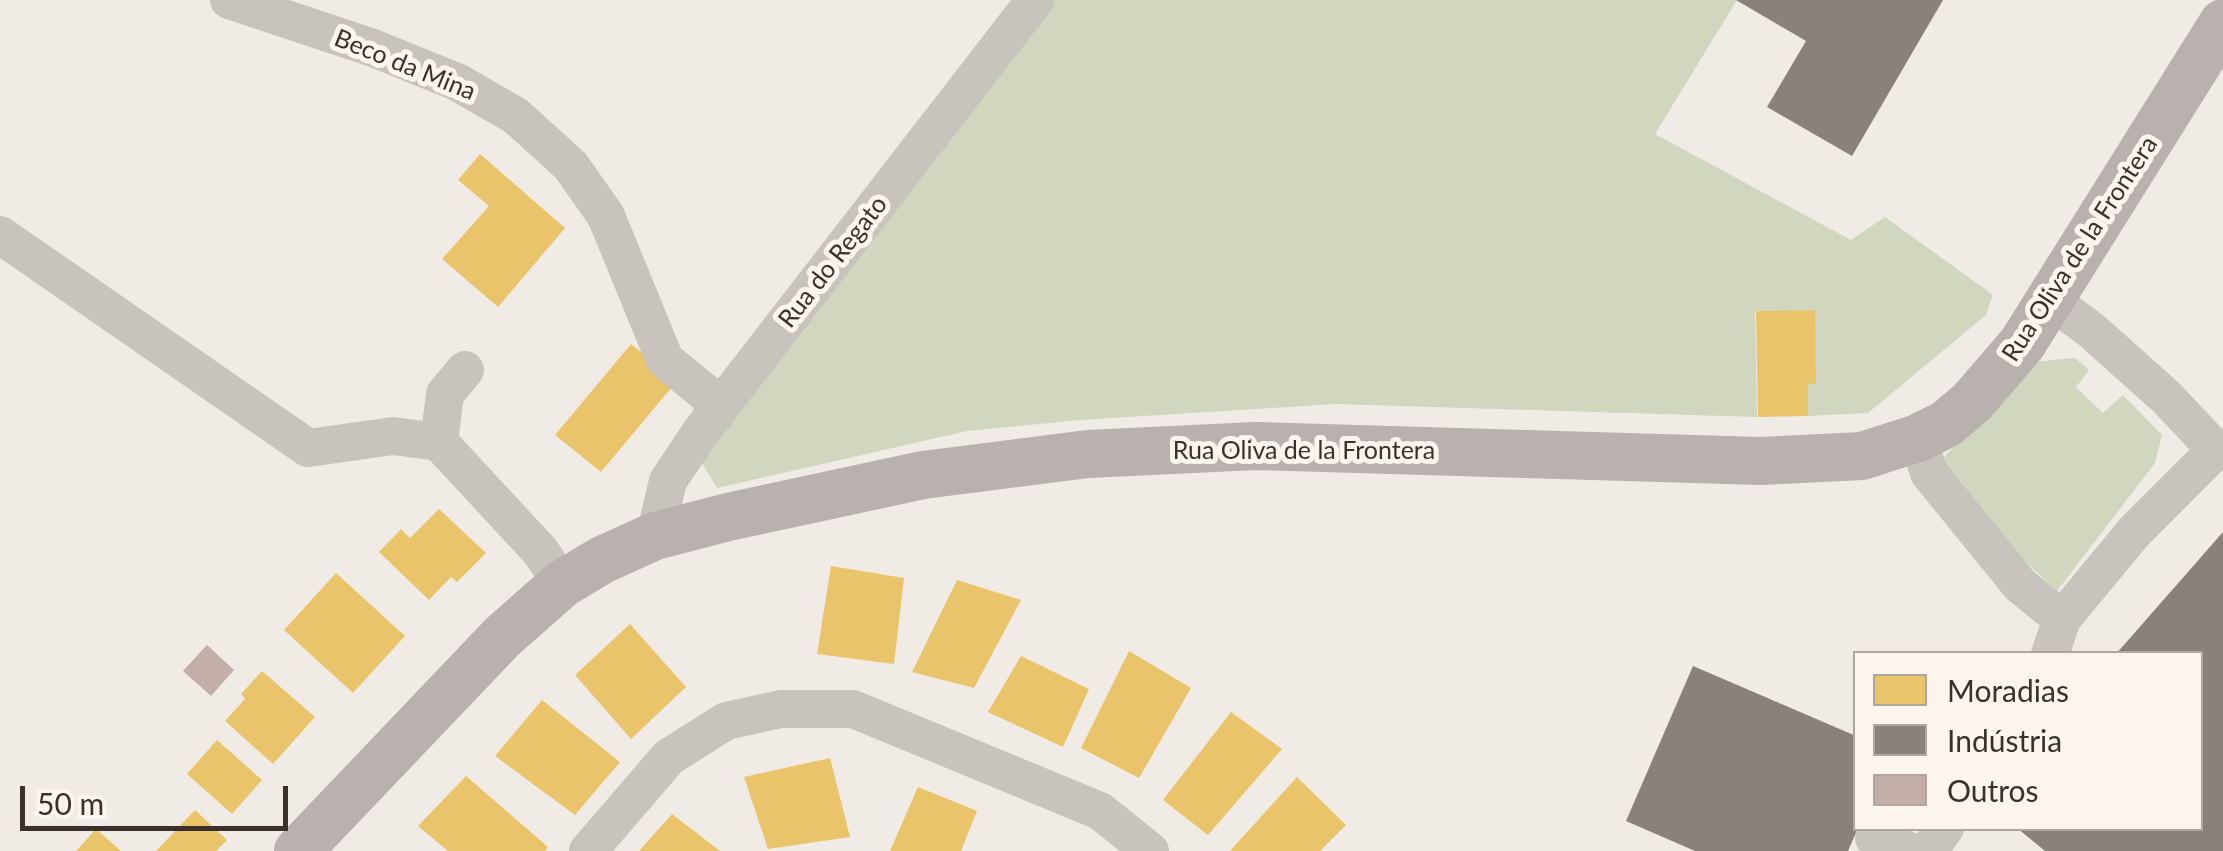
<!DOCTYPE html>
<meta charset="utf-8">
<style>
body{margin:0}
#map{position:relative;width:2223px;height:851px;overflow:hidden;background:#f0ebe5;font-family:Lato,sans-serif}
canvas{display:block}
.legend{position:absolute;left:1853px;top:651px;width:350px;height:180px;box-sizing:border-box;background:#fbf5ee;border:2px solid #aea6a0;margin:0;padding:12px 18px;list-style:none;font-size:30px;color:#3b302b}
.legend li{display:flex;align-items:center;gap:20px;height:50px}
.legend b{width:50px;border:2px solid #aea6a0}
.scale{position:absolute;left:20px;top:786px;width:268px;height:45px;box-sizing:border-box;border:5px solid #3b302b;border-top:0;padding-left:12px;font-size:30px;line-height:35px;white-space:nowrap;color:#3b302b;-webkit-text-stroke:8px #fbf5ee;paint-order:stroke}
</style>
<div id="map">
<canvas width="2223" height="851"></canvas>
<ul class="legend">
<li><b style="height:28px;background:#e9c46a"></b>Moradias</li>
<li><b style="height:28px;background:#8a817c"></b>Indústria</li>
<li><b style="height:28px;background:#c3afa7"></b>Outros</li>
</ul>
<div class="scale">50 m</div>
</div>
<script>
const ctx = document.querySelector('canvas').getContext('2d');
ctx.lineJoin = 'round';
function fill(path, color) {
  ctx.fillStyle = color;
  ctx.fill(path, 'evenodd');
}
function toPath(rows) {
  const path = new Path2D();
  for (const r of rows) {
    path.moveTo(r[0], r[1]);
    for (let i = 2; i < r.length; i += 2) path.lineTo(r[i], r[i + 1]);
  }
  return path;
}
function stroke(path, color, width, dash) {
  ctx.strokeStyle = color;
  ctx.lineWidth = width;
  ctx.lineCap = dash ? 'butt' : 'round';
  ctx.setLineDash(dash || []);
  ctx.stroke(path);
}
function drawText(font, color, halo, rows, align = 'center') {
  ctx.font = font + ' Lato,sans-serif';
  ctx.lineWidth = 10;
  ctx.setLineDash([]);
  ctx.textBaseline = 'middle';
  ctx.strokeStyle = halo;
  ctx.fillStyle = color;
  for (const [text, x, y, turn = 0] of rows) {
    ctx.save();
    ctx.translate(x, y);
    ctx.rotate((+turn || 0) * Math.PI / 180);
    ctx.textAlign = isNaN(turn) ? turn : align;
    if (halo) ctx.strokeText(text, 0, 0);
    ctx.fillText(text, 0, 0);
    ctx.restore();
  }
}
fill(toPath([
 [1049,0,1737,0,1655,134,1851,240,1885,217,1993,295,1986,315,1868,413,1808,416,1807,383,1816,382,1814,310,1755,311,1757,417,1336,404,1080,420,967,431,717,488,699,458],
 [2075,358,2089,370,2076,387,2103,413,2123,395,2162,435,2155,463,2057,591,1929,473,2034,362]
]), '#d1d6bf');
fill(toPath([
 [480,154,565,228,498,307,442,259,489,206,458,180],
 [1815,310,1816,383,1808,384,1808,416,1758,417,1756,311],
 [631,344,677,381,601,472,555,435],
 [439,509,486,553,457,582,451,577,429,600,379,552,401,529,410,538],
 [831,566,904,578,894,664,817,654],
 [336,573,405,636,353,693,284,630],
 [957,580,1021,600,974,688,912,672],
 [630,624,686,687,631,739,575,675],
 [1129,651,1191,688,1139,778,1081,748],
 [1021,656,1089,689,1063,747,988,712],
 [262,671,315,717,273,764,225,721,245,699,241,694],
 [542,700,620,762,575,815,495,756],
 [1231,712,1282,749,1208,835,1163,800],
 [217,740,262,780,232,814,187,774],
 [830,758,850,837,768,849,744,777],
 [466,776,548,847,545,851,448,851,418,826],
 [1297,777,1346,825,1320,851,1230,851],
 [918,787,977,811,961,851,890,851],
 [195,810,227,840,216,851,156,851],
 [672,814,720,851,639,851],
 [96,829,121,851,76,851]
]), '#e9c46a');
fill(toPath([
 [1736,0,1943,0,1852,156,1767,107,1806,41],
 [2223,532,2223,851,2045,851,2017,828,2200,828,2200,654,2116,654],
 [1693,666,1856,736,1856,828,1858,828,1848,851,1695,851,1626,821]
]), '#8a817c');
fill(toPath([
 [207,645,234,670,211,696,183,671]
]), '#c3afa7');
stroke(toPath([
 [229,0,373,48,457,82,516,116,571,166,606,216,665,360,708,395,716,414],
 [0,235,308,448,393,436,439,442,541,552,562,584],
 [1918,438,1929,473,2020,585,2062,619,2134,532,2216,450,2166,397,2091,330,2052,301],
 [439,442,445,394,465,370],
 [655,536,668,481,700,433,1035,0],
 [2050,654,2062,619],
 [1874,838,1910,851],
 [588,851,669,757,726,721,781,709,853,709,1100,811,1150,851],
 [1928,851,1945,828]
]), '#c9c3be', 38);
stroke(toPath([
 [298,851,502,637,562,584,602,560,655,536,728,517,923,475,1088,454,1256,446,1761,461,1862,456,1918,438,1946,424,1972,402,2022,344,2223,23]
]), '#b8b1ad', 48);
drawText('25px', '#3b302b', '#fbf5ee', [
 ["Beco da Mina",405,65,22],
 ["Rua Oliva de la Frontera",2080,249,-57],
 ["Rua do Regato",833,262,-52],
 ["Rua Oliva de la Frontera",1304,451]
]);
</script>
